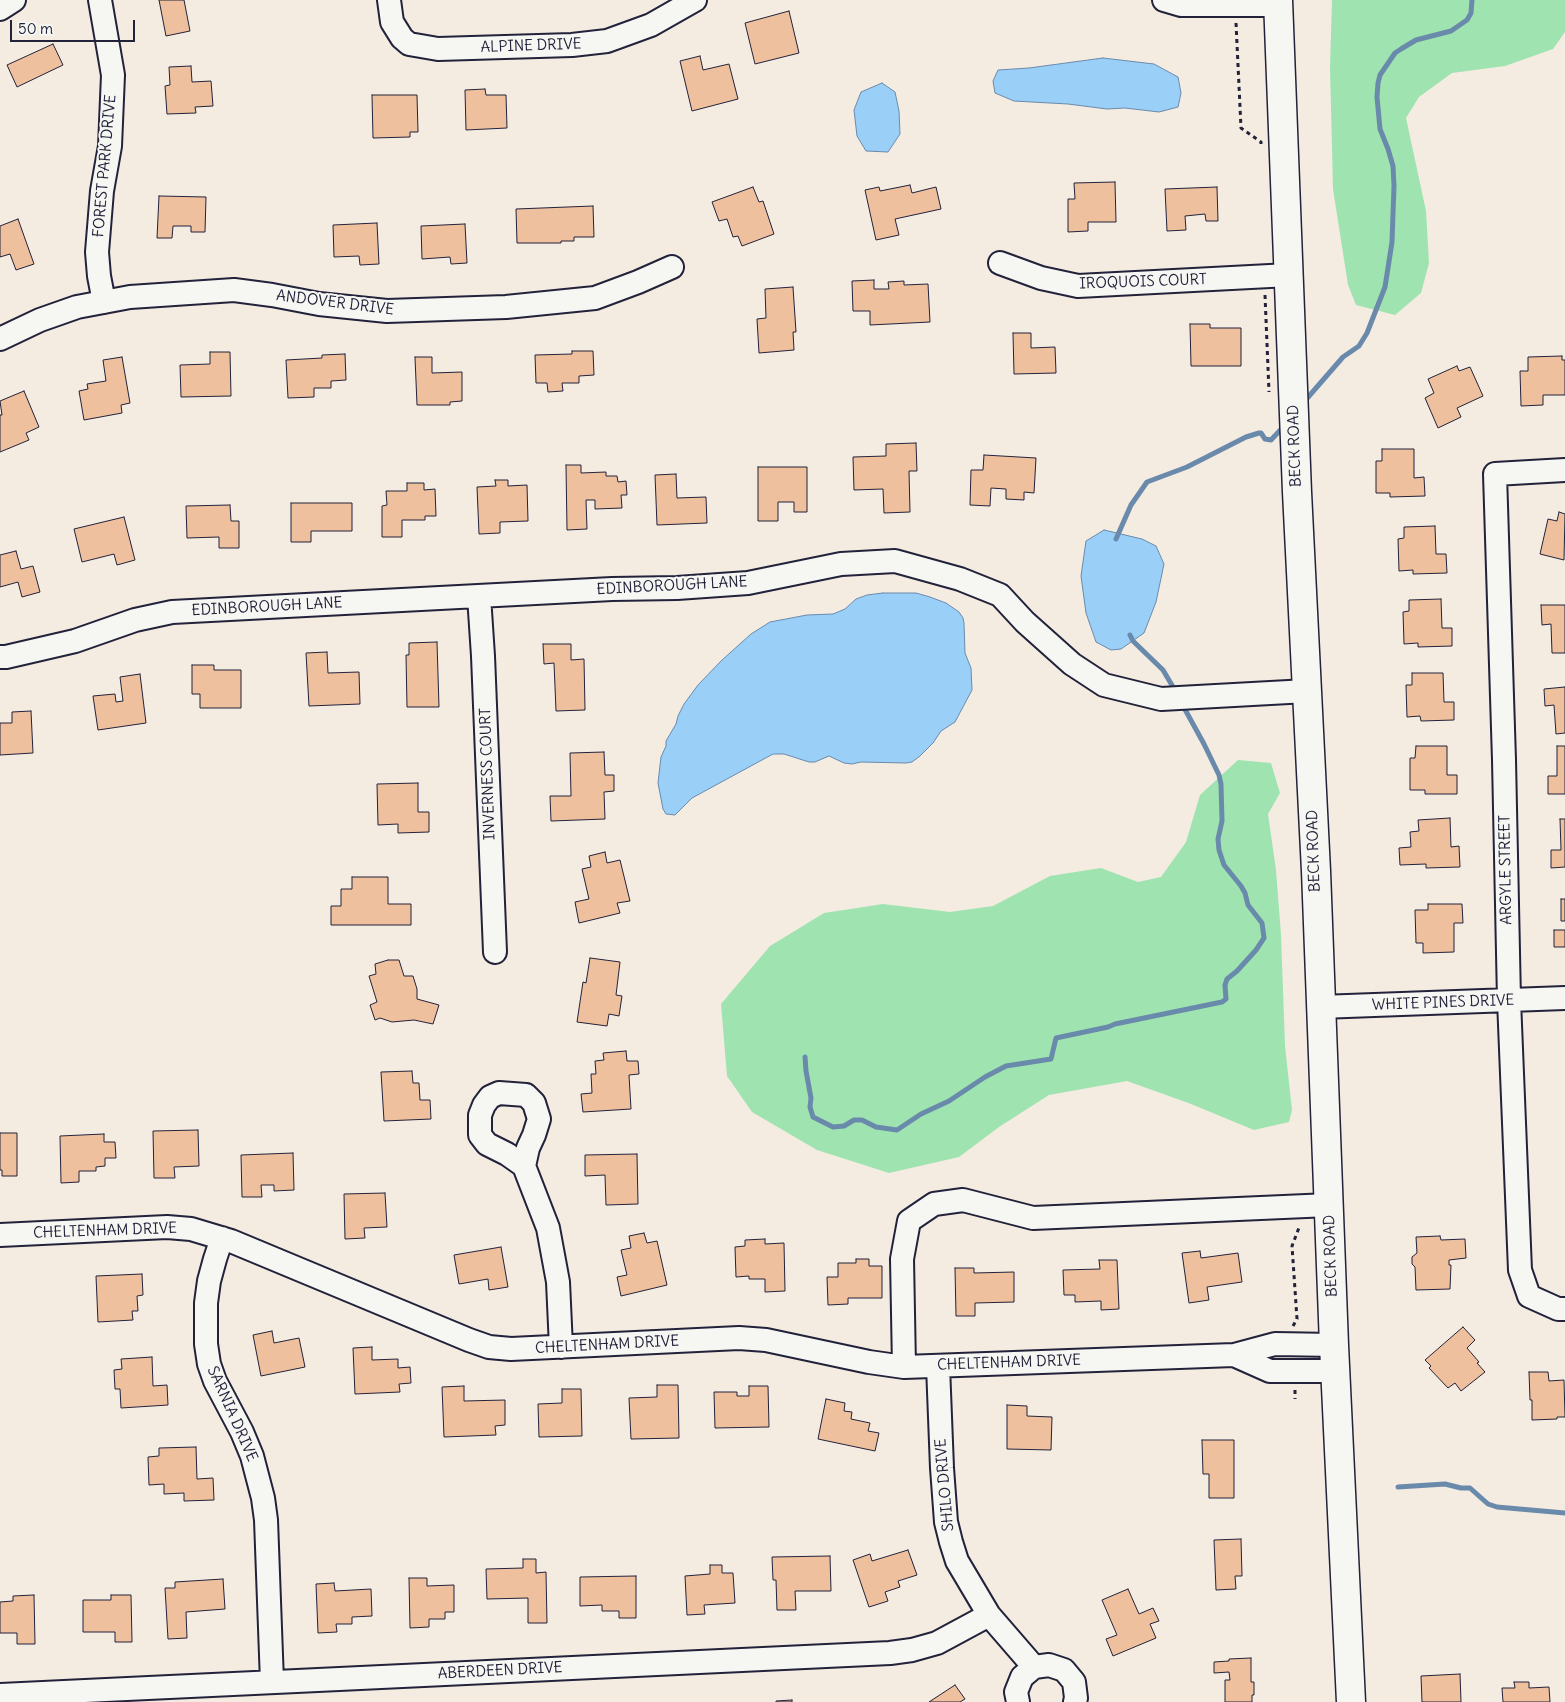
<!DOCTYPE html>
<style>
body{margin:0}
#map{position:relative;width:1565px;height:1702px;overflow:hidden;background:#f4ebe1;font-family:Delius,sans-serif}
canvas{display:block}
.scale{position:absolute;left:10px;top:20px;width:125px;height:22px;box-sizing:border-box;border:2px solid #22223b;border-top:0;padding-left:6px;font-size:15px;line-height:18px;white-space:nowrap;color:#22223b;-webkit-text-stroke:4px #f6f6f2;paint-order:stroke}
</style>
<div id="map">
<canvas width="1565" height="1702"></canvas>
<div class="scale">50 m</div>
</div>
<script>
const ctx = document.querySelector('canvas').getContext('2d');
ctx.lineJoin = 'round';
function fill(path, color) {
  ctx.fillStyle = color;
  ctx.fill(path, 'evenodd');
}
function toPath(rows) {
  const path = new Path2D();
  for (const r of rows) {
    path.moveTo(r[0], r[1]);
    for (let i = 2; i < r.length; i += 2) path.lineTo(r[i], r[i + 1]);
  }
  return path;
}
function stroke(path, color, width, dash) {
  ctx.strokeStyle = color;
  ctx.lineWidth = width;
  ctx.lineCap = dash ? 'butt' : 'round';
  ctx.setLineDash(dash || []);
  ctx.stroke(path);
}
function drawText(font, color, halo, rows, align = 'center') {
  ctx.font = font + ' Delius,sans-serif';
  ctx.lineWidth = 4;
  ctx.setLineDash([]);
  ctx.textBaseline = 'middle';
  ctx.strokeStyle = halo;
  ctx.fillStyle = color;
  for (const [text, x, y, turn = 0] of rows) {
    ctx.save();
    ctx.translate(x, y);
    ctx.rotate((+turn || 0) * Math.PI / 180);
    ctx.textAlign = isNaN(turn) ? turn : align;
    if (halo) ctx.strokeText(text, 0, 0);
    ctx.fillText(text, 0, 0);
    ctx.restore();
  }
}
fill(toPath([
 [1332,0,1565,0,1565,32,1553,49,1505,66,1452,73,1419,97,1406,118,1426,211,1429,263,1421,293,1395,315,1356,305,1348,285,1333,189,1330,68],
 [1238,760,1271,763,1280,793,1268,814,1276,870,1281,935,1285,1046,1292,1110,1289,1122,1254,1130,1191,1104,1127,1081,1049,1095,999,1127,959,1157,889,1173,817,1150,752,1112,727,1076,721,1004,770,946,824,913,883,904,950,912,993,906,1050,876,1101,868,1138,882,1161,877,1186,842,1200,795]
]), '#9fe4b0');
const water = toPath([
 [1103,58,1154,64,1178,77,1181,93,1178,107,1159,112,1125,108,1107,109,1068,104,1014,101,995,93,993,81,998,70,1029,68,1103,58],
 [882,83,895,92,899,111,900,134,888,152,866,151,857,136,854,110,861,92,882,83],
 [1104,530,1142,539,1156,546,1164,564,1156,602,1144,633,1121,649,1111,650,1096,642,1086,613,1081,576,1086,541,1104,530],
 [883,593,916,593,930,597,946,603,959,612,963,618,964,623,965,653,971,668,972,690,955,722,941,731,933,743,920,756,912,762,906,763,861,762,852,764,844,763,829,756,815,762,809,762,784,754,773,754,692,798,675,815,666,814,663,809,658,783,661,757,666,746,666,741,676,724,678,716,684,704,698,685,721,661,751,634,770,622,807,615,833,614,845,609,856,599,867,595,883,593]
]);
fill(water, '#9acff8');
stroke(water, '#6a8aac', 1);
stroke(toPath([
 [1303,403,1343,357,1359,346,1367,333,1385,287,1392,242,1394,186,1393,166,1388,149,1380,129,1377,97,1378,83,1380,75,1395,53,1401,49,1416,40,1451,31,1467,20,1471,13,1472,0],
 [1116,539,1131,505,1147,482,1187,467,1246,437,1259,433,1261,433,1265,439,1271,440,1285,425],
 [1130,635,1133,641,1163,670,1176,692],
 [805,1057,806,1071,811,1098,810,1107,813,1117,833,1127,844,1126,854,1120,862,1120,876,1127,897,1130,921,1114,949,1101,985,1077,1006,1066,1051,1059,1056,1038,1108,1027,1115,1024,1222,1002,1226,999,1225,985,1227,979,1237,971,1256,950,1264,938,1262,923,1248,905,1245,893,1241,886,1224,865,1219,850,1218,839,1222,821,1221,784,1219,775,1204,744,1182,704],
 [1398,1487,1445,1484,1461,1488,1470,1488,1488,1504,1497,1507,1565,1513]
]), '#6a8aac', 5);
const building = toPath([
 [159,0,184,0,190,31,166,36,159,0],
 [789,11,799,53,755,64,745,23,789,11],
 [53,44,63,65,17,87,7,65,53,44],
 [700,56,703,70,729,64,738,99,692,111,680,61,700,56],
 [191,66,192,82,211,81,213,106,195,107,196,113,167,114,165,86,170,85,169,67,191,66],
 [485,89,486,95,506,95,507,128,466,130,465,90,485,89],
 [372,95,417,95,418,132,410,132,410,137,373,138,372,95],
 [1115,182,1116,222,1088,222,1088,231,1068,232,1068,199,1075,199,1074,183,1115,182],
 [910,185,912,193,936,187,941,209,895,219,899,235,876,240,865,190,879,187,880,191,910,185],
 [753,187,759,202,763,201,774,234,742,246,738,236,733,237,727,219,719,221,712,202,753,187],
 [1217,187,1218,221,1206,221,1205,214,1185,216,1186,230,1167,231,1165,189,1217,187],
 [159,196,206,197,205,232,191,232,191,226,173,226,172,238,157,238,159,196],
 [593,206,594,237,574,237,574,241,561,241,561,243,517,243,516,209,593,206],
 [18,219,34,264,16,270,10,254,0,257,0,226,18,219],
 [377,223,379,264,360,265,359,256,334,257,333,225,377,223],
 [465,224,467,263,451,264,450,257,422,259,421,226,465,224],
 [874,280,874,289,889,289,888,282,904,281,904,285,928,284,930,322,870,325,870,311,853,311,852,281,874,280],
 [793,287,796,332,793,332,794,350,759,353,757,319,766,318,765,289,793,287],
 [1190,324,1210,324,1210,328,1241,328,1241,366,1191,366,1190,324],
 [1013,333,1031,333,1031,348,1055,347,1056,373,1014,374,1013,333],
 [572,351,593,351,594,375,579,376,579,383,562,383,563,391,548,392,547,383,536,383,535,355,572,354,572,351],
 [210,352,230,352,231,396,181,397,180,365,210,364,210,352],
 [345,354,346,380,331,381,331,388,314,388,314,397,288,398,286,360,322,358,322,355,345,354],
 [1562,356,1562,360,1565,360,1565,395,1543,395,1543,405,1521,406,1520,371,1528,371,1528,357,1562,356],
 [122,357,130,403,121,405,122,413,84,420,79,391,88,389,87,384,106,381,103,360,122,357],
 [415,357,432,357,432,373,462,372,462,401,450,402,450,405,417,405,415,357],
 [1457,366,1459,371,1470,367,1483,396,1457,408,1461,417,1438,428,1425,398,1434,393,1428,379,1457,366],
 [24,391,39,427,26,433,29,440,0,452,0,415,2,415,0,401,24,391],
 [916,443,917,471,909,471,910,512,884,513,883,489,854,490,853,457,886,456,886,444,916,443],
 [1382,449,1414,449,1414,478,1424,477,1425,496,1390,497,1390,493,1376,493,1376,461,1382,461,1382,449],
 [984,455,1036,458,1034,493,1024,492,1024,500,1006,499,1006,489,991,488,990,506,970,505,971,470,983,470,984,455],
 [566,465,581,465,581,473,606,472,606,476,617,476,618,482,626,481,627,495,621,495,622,508,595,509,595,500,586,500,587,529,567,530,566,465],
 [758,467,807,467,807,512,794,512,794,502,778,502,778,521,758,521,758,467],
 [676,474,677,498,706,497,707,523,657,525,655,475,676,474],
 [495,480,508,480,508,486,527,485,528,521,500,522,500,533,479,534,477,487,496,486,495,480],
 [407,483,424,483,424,490,435,489,436,516,425,516,425,520,402,520,402,537,382,537,382,506,387,505,386,491,407,491,407,483],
 [291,503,352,503,352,531,311,531,311,542,291,542,291,503],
 [230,505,231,521,239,521,239,548,219,548,219,537,187,538,186,506,230,505],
 [1559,512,1565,514,1564,560,1540,554,1548,519,1557,521,1559,512],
 [124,517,135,560,117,565,114,554,82,562,74,529,124,517],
 [1435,526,1436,554,1446,554,1447,573,1413,574,1413,570,1399,571,1398,539,1404,538,1404,527,1435,526],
 [16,551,21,569,33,566,40,592,22,597,18,582,0,587,0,555,16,551],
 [1441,599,1442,628,1452,628,1452,646,1418,647,1418,643,1404,644,1403,612,1409,611,1409,600,1441,599],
 [1541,605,1565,605,1565,653,1552,653,1551,624,1542,625,1541,605],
 [437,642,439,707,407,707,406,655,409,655,409,643,437,642],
 [543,644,571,644,571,660,584,659,585,710,556,711,554,663,544,664,543,644],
 [327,652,328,673,359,672,360,704,309,706,306,653,327,652],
 [192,665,214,665,214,670,241,670,241,708,200,708,200,694,192,694,192,665],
 [1412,673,1443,673,1444,702,1454,702,1454,720,1421,721,1420,716,1407,717,1406,685,1412,685,1412,673],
 [140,674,146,723,98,730,93,696,115,694,116,702,123,701,120,677,140,674],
 [1565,687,1565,733,1556,734,1554,705,1545,706,1544,689,1565,687],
 [31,711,33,753,0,755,0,723,12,723,12,712,31,711],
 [1416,746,1447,746,1447,775,1457,775,1457,794,1425,794,1425,790,1410,790,1410,758,1415,758,1416,746],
 [1557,746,1565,746,1565,794,1548,794,1548,776,1557,776,1557,746],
 [604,752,605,775,614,775,614,791,604,792,605,819,551,821,550,796,571,796,570,753,604,752],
 [418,783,418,812,429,812,429,832,398,833,398,824,378,825,377,784,418,783],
 [1450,818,1451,847,1459,846,1460,867,1426,868,1426,864,1400,865,1399,848,1411,847,1410,832,1419,831,1418,820,1450,818],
 [1560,819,1565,819,1565,867,1551,868,1551,850,1561,850,1560,819],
 [605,852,607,863,620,860,630,901,617,903,620,913,579,923,575,902,589,899,582,869,591,867,589,856,605,852],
 [352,877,388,877,388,904,411,904,411,925,331,925,331,906,341,906,341,889,352,889,352,877],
 [1561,899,1565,899,1565,921,1561,921,1561,899],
 [1428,904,1462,904,1463,923,1454,923,1454,952,1423,953,1423,943,1416,943,1415,910,1428,910,1428,904],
 [1554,930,1565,930,1565,947,1554,947,1554,930],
 [590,958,620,962,616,995,622,996,619,1016,609,1014,607,1026,577,1022,583,982,586,983,590,958],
 [388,960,399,960,404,976,413,976,417,989,417,999,439,1005,433,1024,414,1020,392,1022,380,1018,375,1020,370,1005,377,1002,369,976,376,974,375,964,388,960],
 [626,1051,627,1061,638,1061,639,1074,629,1075,631,1109,583,1112,581,1094,592,1093,591,1074,596,1074,595,1061,604,1060,603,1053,626,1051],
 [412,1071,413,1083,419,1083,420,1100,430,1100,431,1119,384,1121,381,1072,412,1071],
 [198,1130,199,1166,174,1167,175,1178,154,1178,153,1131,198,1130],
 [0,1133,17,1133,17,1176,2,1176,2,1170,0,1170,0,1133],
 [104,1134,104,1142,115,1142,116,1158,105,1158,105,1166,96,1167,96,1171,79,1171,79,1182,61,1183,60,1136,104,1134],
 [293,1153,294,1190,274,1191,274,1185,261,1185,262,1197,242,1197,241,1155,293,1153],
 [637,1154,638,1204,606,1205,605,1175,585,1176,585,1155,637,1154],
 [385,1193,387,1227,364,1228,365,1238,345,1239,344,1194,385,1193],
 [644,1233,647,1243,657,1241,667,1285,621,1296,617,1277,627,1275,621,1250,631,1248,629,1236,644,1233],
 [1440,1236,1441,1240,1465,1239,1466,1258,1449,1260,1449,1265,1451,1265,1450,1289,1416,1290,1415,1267,1412,1264,1412,1257,1417,1253,1416,1237,1440,1236],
 [765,1239,765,1244,784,1243,785,1291,765,1292,765,1279,749,1279,749,1276,736,1277,735,1247,745,1246,745,1240,765,1239],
 [501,1247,508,1287,489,1290,488,1279,459,1284,454,1255,501,1247],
 [1200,1251,1201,1258,1238,1253,1242,1282,1207,1287,1209,1300,1189,1303,1182,1253,1200,1251],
 [856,1259,869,1259,869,1266,882,1266,882,1298,848,1298,848,1304,828,1305,827,1277,838,1277,838,1263,856,1263,856,1259],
 [1099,1260,1117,1260,1119,1309,1101,1310,1101,1301,1075,1302,1075,1295,1064,1295,1063,1270,1100,1269,1099,1260],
 [955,1268,974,1268,974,1273,1014,1272,1014,1302,975,1303,975,1316,956,1316,955,1268],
 [142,1274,143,1295,137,1296,138,1311,132,1311,133,1320,98,1322,96,1276,142,1274],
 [1463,1327,1475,1340,1467,1348,1479,1362,1477,1363,1485,1372,1461,1391,1455,1383,1448,1388,1429,1368,1431,1366,1425,1360,1463,1327],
 [272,1331,274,1343,299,1338,305,1367,261,1376,253,1335,272,1331],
 [372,1347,372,1360,398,1359,398,1368,410,1367,411,1383,399,1384,400,1392,355,1394,353,1348,372,1347],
 [152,1357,153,1386,167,1385,168,1405,121,1408,120,1389,115,1389,114,1370,122,1369,121,1359,152,1357],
 [1529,1372,1548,1372,1549,1381,1564,1380,1565,1417,1557,1417,1557,1419,1532,1420,1532,1400,1530,1400,1529,1372],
 [657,1385,678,1385,679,1438,631,1439,629,1398,657,1397,657,1385],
 [464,1386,464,1401,505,1400,505,1425,495,1426,496,1435,444,1437,442,1387,464,1386],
 [749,1386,768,1386,769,1427,715,1428,714,1392,737,1392,737,1396,749,1396,749,1386],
 [562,1389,581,1389,582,1436,539,1437,538,1404,562,1403,562,1389],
 [826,1399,845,1403,844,1411,852,1412,851,1419,870,1423,868,1431,879,1433,875,1451,818,1439,826,1399],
 [1007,1405,1027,1406,1027,1416,1052,1417,1051,1450,1007,1449,1007,1405],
 [1202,1440,1234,1440,1234,1498,1209,1498,1209,1474,1203,1474,1202,1440],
 [196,1447,197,1479,213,1478,214,1500,184,1501,184,1493,164,1494,164,1484,149,1485,148,1457,159,1456,159,1448,196,1447],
 [1241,1539,1242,1576,1235,1576,1236,1589,1216,1590,1214,1540,1241,1539],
 [908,1550,917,1575,898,1581,900,1587,885,1592,888,1601,869,1607,853,1560,870,1554,872,1561,908,1550],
 [830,1556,831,1591,795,1591,796,1610,777,1610,776,1580,773,1580,772,1557,830,1556],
 [523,1559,536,1559,536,1573,546,1572,547,1623,528,1623,528,1598,487,1599,486,1569,523,1568,523,1559],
 [710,1565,722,1565,722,1573,733,1573,735,1603,704,1605,705,1614,687,1615,685,1576,710,1574,710,1565],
 [636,1576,636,1618,619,1618,619,1611,602,1611,602,1605,580,1606,580,1577,636,1576],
 [409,1578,427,1578,427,1586,454,1585,454,1612,445,1612,445,1619,429,1619,429,1627,410,1628,409,1578],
 [223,1579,225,1609,186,1612,187,1638,168,1639,165,1588,175,1588,175,1582,223,1579],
 [334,1583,335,1591,371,1589,372,1616,352,1617,352,1624,336,1624,337,1632,318,1633,316,1584,334,1583],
 [1128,1589,1139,1614,1153,1608,1159,1621,1150,1624,1156,1638,1113,1656,1106,1639,1117,1635,1102,1600,1128,1589],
 [34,1595,35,1644,17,1644,17,1633,0,1633,0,1602,13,1601,13,1596,34,1595],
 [111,1595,131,1595,132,1642,115,1642,115,1632,83,1632,83,1600,111,1600,111,1595],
 [1251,1658,1251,1682,1254,1682,1254,1695,1252,1695,1252,1702,1225,1702,1225,1680,1230,1680,1229,1672,1214,1673,1214,1662,1229,1661,1229,1659,1251,1658],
 [1460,1674,1461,1702,1422,1702,1421,1676,1460,1674],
 [1514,1682,1529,1682,1529,1688,1549,1687,1550,1702,1503,1702,1502,1688,1515,1688,1514,1682],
 [955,1685,965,1699,960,1702,929,1702,955,1685],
 [792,1700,792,1702,776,1702,776,1701,792,1700]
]);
fill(building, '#eec09d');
stroke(building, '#22223b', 1);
const minor = toPath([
 [100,0,113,75,110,146,102,191,97,252,99,276,104,302],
 [389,0,392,22,402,38,409,44,438,49,572,45,607,41,651,25,695,0],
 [1164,0,1181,5,1278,5],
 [0,9,14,0],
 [1000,263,1041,278,1078,286,1289,275],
 [0,339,40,320,77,307,130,297,234,290,272,295,319,304,387,311,506,307,595,298,638,282,672,267],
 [1565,470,1495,474,1504,760,1509,1000,1520,1270,1529,1296,1558,1309,1565,1309],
 [479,596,483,656,495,952],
 [0,657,6,657,75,641,135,620,172,612,612,589,677,588,748,583,841,564,895,561,960,579,1000,595,1025,622,1072,664,1104,685,1161,699,1307,691],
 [1320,1007,1565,998],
 [524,1166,528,1148,534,1135,539,1119,534,1103,526,1095,499,1093,490,1097,484,1105,480,1115,480,1135,487,1144,507,1154,524,1166,548,1228,558,1282,561,1347],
 [0,1235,167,1227,191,1229,231,1241,469,1340,489,1347,511,1349,739,1338,766,1340,869,1362,904,1367,1234,1355,1275,1344,1334,1345],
 [222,1238,215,1259,209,1281,206,1303,206,1344,209,1364,215,1381,242,1432,252,1456,263,1498,266,1520,272,1682],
 [1234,1355,1270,1371,1335,1371],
 [938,1366,942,1468,946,1522,951,1542,957,1561,989,1615,1034,1667],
 [904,1367,902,1259,909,1221,934,1204,963,1200,1033,1218,1329,1205],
 [0,1695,890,1653,912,1650,937,1643,989,1615],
 [1018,1702,1016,1692,1022,1677,1034,1667,1049,1665,1064,1670,1074,1682,1076,1698,1075,1702]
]);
const major = toPath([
 [1278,0,1297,492,1316,871,1334,1345,1351,1702]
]);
stroke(minor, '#22223b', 26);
stroke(major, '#22223b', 31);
stroke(toPath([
 [1236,23,1241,128,1261,142,1261,144],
 [1265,295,1269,392],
 [1293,1326,1297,1319,1292,1246,1300,1225],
 [1295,1390,1295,1399]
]), '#22223b', 3, [4, 4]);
stroke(minor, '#f6f6f2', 22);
stroke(major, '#f6f6f2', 28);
drawText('15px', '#22223b', '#f6f6f2', [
 ["ALPINE DRIVE",531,46,-2],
 ["FOREST PARK DRIVE",105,166,-85],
 ["IROQUOIS COURT",1143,282,-2],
 ["ANDOVER DRIVE",335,303,7],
 ["BECK ROAD",1295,446,-92],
 ["EDINBOROUGH LANE",672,586,-3],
 ["EDINBOROUGH LANE",267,607,-3],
 ["INVERNESS COURT",488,774,-92],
 ["BECK ROAD",1314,851,-92],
 ["ARGYLE STREET",1506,870,-91],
 ["WHITE PINES DRIVE",1443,1003,-2],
 ["CHELTENHAM DRIVE",105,1231,-2],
 ["BECK ROAD",1331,1256,-92],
 ["CHELTENHAM DRIVE",607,1345,-3],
 ["CHELTENHAM DRIVE",1009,1363,-2],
 ["SARNIA DRIVE",232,1414,66],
 ["SHILO DRIVE",945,1485,-95],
 ["ABERDEEN DRIVE",500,1671,-3]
]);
</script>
